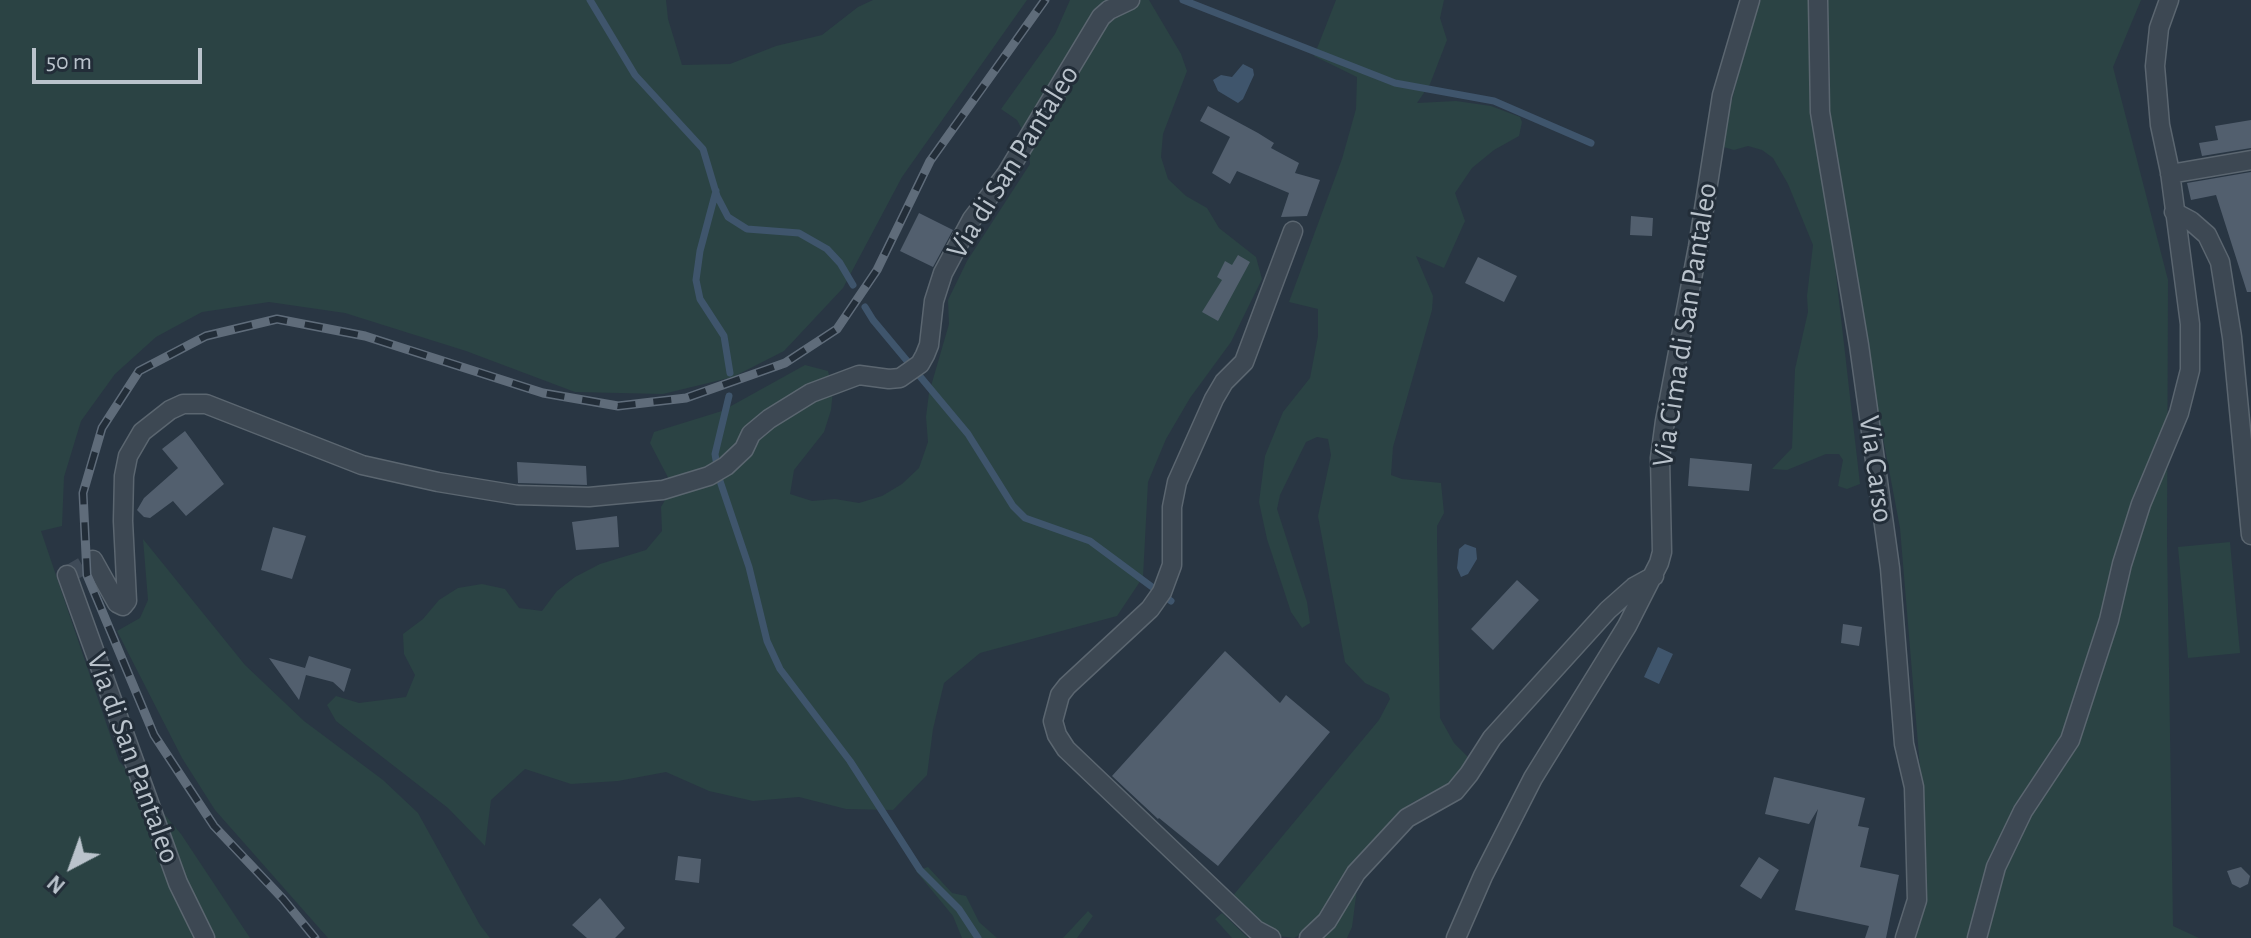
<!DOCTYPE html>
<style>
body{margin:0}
#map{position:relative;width:2251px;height:938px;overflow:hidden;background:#293643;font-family:"Alegreya Sans",sans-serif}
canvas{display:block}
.north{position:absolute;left:32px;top:826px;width:80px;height:80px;-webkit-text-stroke:6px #222d38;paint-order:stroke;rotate:221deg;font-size:22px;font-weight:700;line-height:32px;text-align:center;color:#bac3cc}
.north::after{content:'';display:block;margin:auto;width:28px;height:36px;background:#bac3cc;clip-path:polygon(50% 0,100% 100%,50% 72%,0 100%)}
.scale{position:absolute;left:32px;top:48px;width:170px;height:36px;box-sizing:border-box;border:4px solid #bac3cc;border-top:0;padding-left:10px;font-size:24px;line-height:28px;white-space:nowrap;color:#bac3cc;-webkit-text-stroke:6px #222d38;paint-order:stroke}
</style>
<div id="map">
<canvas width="2251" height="938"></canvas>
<div class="north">N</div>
<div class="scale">50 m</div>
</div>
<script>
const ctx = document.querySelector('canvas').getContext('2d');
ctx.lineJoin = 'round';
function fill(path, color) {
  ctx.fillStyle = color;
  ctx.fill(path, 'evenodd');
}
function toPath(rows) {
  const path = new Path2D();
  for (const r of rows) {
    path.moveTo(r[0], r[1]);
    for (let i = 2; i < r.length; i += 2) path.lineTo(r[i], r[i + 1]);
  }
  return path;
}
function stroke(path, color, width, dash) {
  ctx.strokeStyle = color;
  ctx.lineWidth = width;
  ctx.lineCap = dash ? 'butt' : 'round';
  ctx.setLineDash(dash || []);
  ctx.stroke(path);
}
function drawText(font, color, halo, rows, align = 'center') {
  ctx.font = font + ' "Alegreya Sans",sans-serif';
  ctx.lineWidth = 6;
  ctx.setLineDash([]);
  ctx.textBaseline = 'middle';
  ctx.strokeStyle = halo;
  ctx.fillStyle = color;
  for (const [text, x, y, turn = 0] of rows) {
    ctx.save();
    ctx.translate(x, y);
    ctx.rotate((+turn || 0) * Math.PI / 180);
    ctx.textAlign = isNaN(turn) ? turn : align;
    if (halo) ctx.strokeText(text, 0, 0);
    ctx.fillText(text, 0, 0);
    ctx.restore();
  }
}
fill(toPath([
 [0,0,666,0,668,19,682,65,730,64,776,46,822,35,858,7,873,0,1027,0,902,177,843,288,784,351,733,377,663,394,575,392,466,351,345,313,269,302,202,312,156,337,115,374,81,421,64,477,62,526,41,531,119,761,181,834,250,938,0,938],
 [1070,0,1149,0,1181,54,1187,71,1163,134,1161,157,1168,179,1186,196,1207,208,1219,228,1256,257,1262,279,1231,342,1190,398,1166,439,1148,482,1143,577,1117,616,980,653,944,683,933,729,927,775,893,810,846,809,799,797,753,801,709,791,666,772,618,781,571,784,525,769,491,800,485,846,448,808,336,721,327,705,336,696,359,703,406,697,415,675,404,654,403,634,423,619,439,600,458,588,482,584,505,589,519,608,542,611,557,591,575,577,600,564,646,550,662,531,661,507,673,487,650,443,654,432,722,411,805,365,828,371,833,390,831,410,824,432,794,470,790,494,812,501,835,499,859,503,882,496,902,484,919,468,928,442,926,417,929,393,949,324,948,300,967,261,1030,164,1028,141,1017,120,1001,109,1055,34],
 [1336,0,1444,0,1440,18,1447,40,1430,84,1417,103,1456,101,1491,106,1520,117,1522,122,1519,136,1494,150,1472,168,1455,193,1465,221,1444,268,1416,256,1433,296,1432,310,1393,447,1391,475,1402,479,1441,483,1444,513,1437,526,1437,540,1440,718,1454,743,1468,757,1454,780,1410,804,1367,848,1334,890,1312,928,1294,938,1272,935,1231,898,1379,720,1390,699,1388,694,1365,683,1345,662,1318,516,1331,455,1328,439,1317,437,1306,442,1280,495,1277,509,1307,602,1310,623,1302,628,1291,612,1267,539,1259,502,1265,456,1283,412,1310,378,1318,336,1318,309,1289,302,1342,159,1356,109,1357,77,1314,56],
 [1758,0,2141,0,2113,67,2168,280,2167,540,2173,926,2199,938,1913,938,1926,897,1922,792,1900,528,1844,231,1834,233,1834,257,1860,484,1847,489,1838,486,1843,460,1839,454,1826,454,1787,470,1772,469,1792,448,1795,369,1808,312,1807,296,1813,245,1788,184,1773,158,1762,150,1748,146,1734,150,1720,146],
 [143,539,245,665,304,721,383,780,418,813,480,925,490,938,328,938,215,810,182,758,117,631,140,618,148,600],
 [2230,542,2240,653,2188,658,2178,547],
 [928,867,952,893,966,896,979,922,997,938,962,938,953,916,916,871],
 [1358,881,1352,927,1347,938,1320,938],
 [1088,911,1093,916,1077,938,1063,938],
 [1222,913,1246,936,1248,938,1232,938,1215,919]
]), '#2b4344');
fill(toPath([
 [1243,64,1253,69,1254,75,1243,99,1238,103,1218,91,1213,80,1221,75,1232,77],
 [1465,544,1476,548,1477,559,1468,574,1461,577,1457,568,1459,549],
 [1658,647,1673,654,1659,684,1644,677]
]), '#3f556c');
stroke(toPath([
 [590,0,635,75,703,149,717,196,728,217,747,229,799,233,827,249,840,263,853,285],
 [1183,0,1395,83,1494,101,1591,143],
 [716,191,700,251,696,280,700,299,724,336,730,373],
 [865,307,873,320,968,434,1013,506,1025,518,1090,541,1171,601],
 [729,396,715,454,719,478,749,567,767,641,780,669,850,761,920,870,959,909,978,938]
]), '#3f556c', 7);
fill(toPath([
 [1208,106,1258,133,1274,143,1271,148,1299,163,1295,173,1320,180,1307,216,1281,217,1289,193,1237,171,1230,184,1212,173,1230,137,1200,121],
 [2251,120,2251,148,2202,156,2199,143,2218,140,2215,126],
 [2251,172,2251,292,2247,292,2216,195,2191,200,2187,183],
 [919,213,953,230,933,267,900,251],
 [1631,216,1653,218,1652,236,1630,235],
 [1238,255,1250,262,1218,321,1202,312,1222,280,1217,277,1225,261,1232,265],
 [1478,257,1517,276,1504,302,1465,283],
 [185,431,224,484,186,516,173,501,150,518,144,517,137,510,144,498,178,468,162,449],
 [1690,458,1752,464,1749,491,1688,486],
 [517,462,586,466,587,485,518,483],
 [617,516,619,547,576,550,572,522],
 [273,527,306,536,292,579,261,570],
 [1517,580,1539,600,1493,650,1471,629],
 [1843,624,1862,627,1859,646,1841,643],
 [1225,651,1280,703,1286,695,1330,732,1218,866,1159,818,1158,819,1112,776],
 [309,656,351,669,344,692,333,682,306,675,299,700,269,658,305,668],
 [1774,777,1865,798,1858,826,1869,828,1860,867,1899,875,1886,938,1865,938,1869,926,1795,910,1818,809,1809,824,1765,814],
 [678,856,701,859,699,883,675,880],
 [1759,857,1779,870,1761,899,1740,886],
 [2241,867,2250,876,2248,884,2240,888,2232,884,2227,871],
 [600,898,625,928,615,938,587,938,572,925]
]), '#525f6e');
stroke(toPath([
 [67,575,93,560]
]), '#3f4b58', 18, [18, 9]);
const street = toPath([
 [1818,0,1820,112,1859,345,1890,568,1904,744,1914,787,1917,900,1905,938],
 [2170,174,2251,160],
 [2174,212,2191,221,2207,235,2220,262,2232,337,2251,535],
 [93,560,117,603,123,606,127,601,123,521,124,476,128,456,142,432,170,410,183,404,206,404,362,465,438,482,517,495,589,497,663,490,709,476,726,466,744,449,751,434,769,419,811,393,859,375,889,379,900,378,920,364,925,355,929,345,934,301,943,273,972,219,1007,173,1101,17,1109,10,1130,0],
 [67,575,178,883,205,938],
 [1271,938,1256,930,1066,749,1057,735,1053,721,1060,695,1067,686,1150,609,1162,592,1172,565,1172,507,1177,482,1214,399,1224,382,1244,362,1293,231],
 [1309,938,1327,921,1356,873,1407,818,1455,791,1469,774,1492,738,1608,610,1634,587,1654,576],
 [1456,938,1483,876,1533,778,1627,626,1659,563,1662,552,1660,458,1665,421,1698,247,1722,95,1750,0],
 [1977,938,1996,867,2023,811,2070,740,2109,620,2122,564,2141,504,2179,413,2190,370,2190,324,2170,172,2160,125,2155,66,2159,28,2169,0]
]);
stroke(street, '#5b6670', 21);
stroke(street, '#3d4853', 18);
const rail = toPath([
 [315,938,283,899,214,826,154,735,87,575,83,493,102,428,139,371,206,336,277,319,365,336,543,393,618,406,686,398,785,363,837,329,877,270,930,161,1045,0]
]);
stroke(rail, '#5f6c7a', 9);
stroke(rail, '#222d38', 6, [18]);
drawText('30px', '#bac3cc', '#222d38', [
 ["Via di San Pantaleo",1013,162,-58],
 ["Via Cima di San Pantaleo",1685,325,-81],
 ["Via Carso",1876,469,82],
 ["Via di San Pantaleo",133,758,70]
]);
</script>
